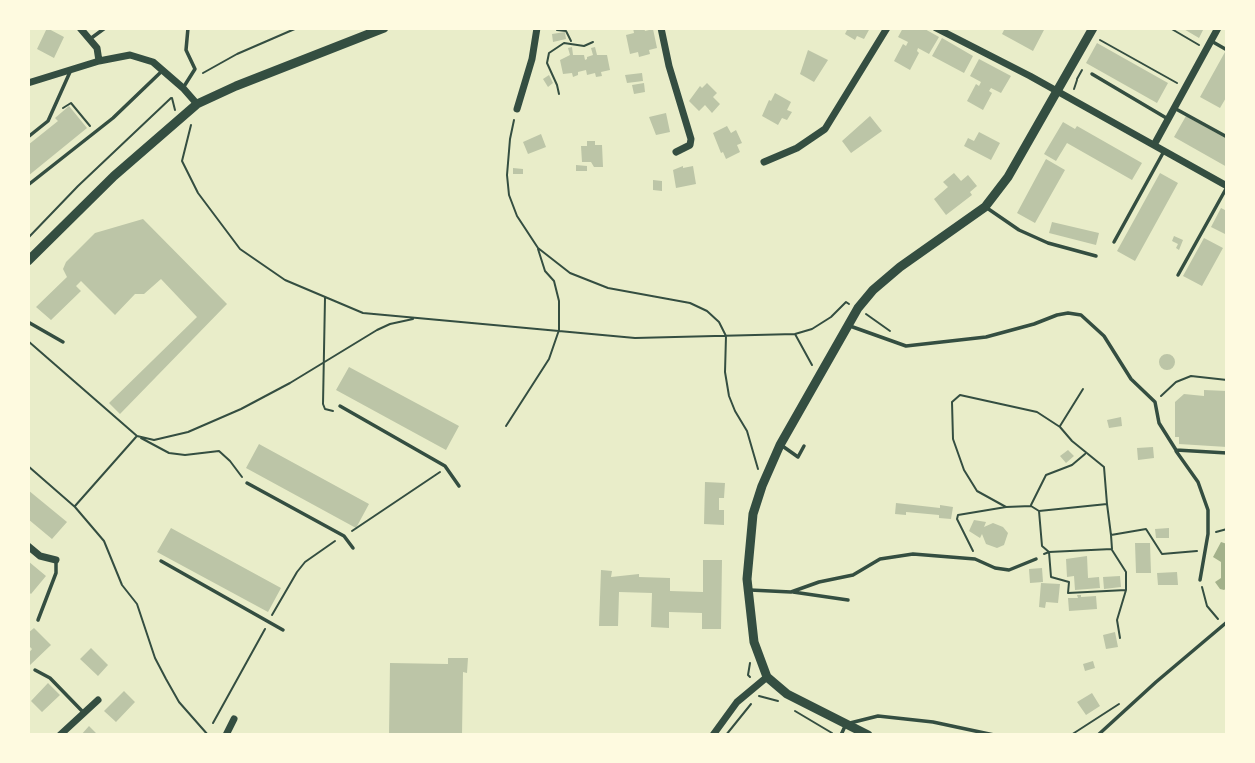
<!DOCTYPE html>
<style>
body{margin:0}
#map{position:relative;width:1255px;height:763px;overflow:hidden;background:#e9edc9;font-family:"Open Sans",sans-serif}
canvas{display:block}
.frame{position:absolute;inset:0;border:30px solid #fefae0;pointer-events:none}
</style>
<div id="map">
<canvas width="1255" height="763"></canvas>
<div class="frame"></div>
</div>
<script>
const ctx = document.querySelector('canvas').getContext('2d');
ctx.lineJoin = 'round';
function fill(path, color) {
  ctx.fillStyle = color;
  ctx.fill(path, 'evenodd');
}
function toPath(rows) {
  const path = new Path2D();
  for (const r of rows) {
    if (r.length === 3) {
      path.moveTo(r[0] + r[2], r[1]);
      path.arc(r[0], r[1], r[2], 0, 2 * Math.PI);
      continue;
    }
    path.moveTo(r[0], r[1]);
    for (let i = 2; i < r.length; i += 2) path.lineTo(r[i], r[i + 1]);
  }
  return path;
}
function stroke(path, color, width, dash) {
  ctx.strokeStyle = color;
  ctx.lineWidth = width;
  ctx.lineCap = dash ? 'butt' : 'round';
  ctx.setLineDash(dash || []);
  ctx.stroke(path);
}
fill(toPath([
 [1221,542,1227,544,1227,588,1224,590,1220,589,1215,582,1221,578,1221,562,1213,557]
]), '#a3b18a');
fill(toPath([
 [47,28,64,37,54,58,37,49],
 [633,28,644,28,645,31,653,29,657,48,649,50,650,54,639,57,638,52,630,54,626,35,634,33],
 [843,28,870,28,864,39,857,36,855,40,845,34,847,30],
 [903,28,923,28,939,37,929,54,918,48,917,51,919,53,910,70,894,61,903,44,906,46,908,42,898,37],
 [1005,28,1045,28,1033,51,1002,34],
 [1182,28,1204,28,1199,38],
 [565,32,566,39,553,42,552,34],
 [942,38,973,56,964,73,932,56],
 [1097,43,1168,83,1157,103,1086,63],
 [572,47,573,55,584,55,585,60,587,59,587,57,593,55,591,48,595,47,597,55,607,55,610,70,601,72,602,76,596,77,595,73,587,75,586,70,578,72,578,75,573,77,572,73,563,74,560,60,570,55,568,48],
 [808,50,828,60,814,82,800,74],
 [1225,52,1227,96,1220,108,1200,97],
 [979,59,1011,76,1001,93,991,88,989,91,992,93,983,110,967,101,976,84,979,86,981,82,970,76],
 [642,73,643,81,627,83,625,75],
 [549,75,553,83,548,87,543,79],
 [644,83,645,92,634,94,632,85],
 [707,83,717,93,713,97,720,104,712,113,705,105,699,111,689,101,700,86,702,88],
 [775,93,791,102,787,110,792,112,787,120,782,118,778,125,762,116,769,100,771,101],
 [69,106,87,128,28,176,28,145,58,121,55,118],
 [666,113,670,132,656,135,649,117],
 [870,116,882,131,851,153,842,141],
 [1186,116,1227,139,1227,167,1174,137],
 [1063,122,1075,129,1077,126,1142,163,1132,180,1067,143,1056,161,1044,154],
 [727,126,731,133,736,130,742,143,737,145,740,152,726,159,723,152,721,153,713,133],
 [979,132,1000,143,991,160,964,146,968,138,974,141],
 [541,134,546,147,528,154,523,142],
 [587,141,595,141,595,145,602,145,603,167,594,167,591,162,582,162,581,146,587,146],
 [1046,159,1065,170,1035,223,1017,213],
 [576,165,587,166,587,171,576,171],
 [683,166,683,168,693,166,696,184,676,188,673,170],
 [513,168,523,169,523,174,513,174],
 [954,173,961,181,968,175,977,186,970,192,972,195,946,215,934,199,948,187,943,182],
 [1160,173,1178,183,1135,261,1117,251],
 [653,180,662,181,662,191,653,190],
 [1221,208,1227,211,1227,235,1211,227],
 [143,219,227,304,120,414,109,403,197,317,161,279,144,294,135,294,115,315,81,281,76,286,81,291,51,320,36,307,67,277,63,269,66,262,95,233],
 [1052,222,1099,233,1096,245,1049,233],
 [1174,236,1183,240,1179,250,1176,248,1178,244,1172,241],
 [1204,238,1223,248,1202,286,1183,276],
 [1167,362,8],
 [349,367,459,426,446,450,336,390],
 [1204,390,1227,391,1227,447,1179,444,1179,437,1175,437,1175,402,1184,394,1204,396],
 [1121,417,1122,426,1109,428,1107,420],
 [259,444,369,504,356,528,246,468],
 [1153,447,1154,458,1138,460,1137,448],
 [1068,450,1074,456,1066,463,1060,456],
 [705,482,725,483,724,498,719,498,719,510,724,510,724,525,704,524],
 [28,490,67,522,52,539,28,519],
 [896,503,940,508,940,505,953,507,951,519,939,518,939,515,906,512,906,515,895,514],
 [974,520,986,522,984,527,993,523,1003,527,1008,533,1004,545,997,548,986,544,982,534,980,538,969,531],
 [171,528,281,588,268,612,157,552],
 [1169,528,1169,538,1156,538,1155,529],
 [1135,543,1150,543,1151,573,1136,573],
 [1087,556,1088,578,1099,577,1100,588,1075,590,1074,576,1067,577,1066,559],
 [703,560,722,560,721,629,702,629,702,613,669,612,669,628,651,627,652,593,619,592,618,626,599,626,601,570,612,571,611,577,639,574,639,577,670,578,670,591,703,592],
 [28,561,46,576,31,594,28,591],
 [1042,568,1043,582,1030,583,1029,569],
 [1177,572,1178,585,1158,585,1157,573],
 [1120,576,1121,587,1104,589,1103,577],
 [1041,583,1060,584,1058,603,1046,602,1045,608,1039,607],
 [1077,595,1081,595,1081,597,1096,596,1097,609,1069,611,1068,598,1078,598],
 [34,628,51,645,29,666,28,654,32,649,28,645,28,633],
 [1115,632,1118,647,1106,649,1103,635],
 [91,648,108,665,98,676,80,659],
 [448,658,468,658,467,673,463,672,462,735,389,735,390,663,448,664],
 [1093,661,1095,668,1085,671,1083,664],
 [48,683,60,695,42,712,31,701],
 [124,691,135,702,116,722,104,711],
 [1092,693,1100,706,1086,715,1077,702],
 [89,726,98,735,81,735]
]), '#bcc5a7');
stroke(toPath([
 [1170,28,1199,45],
 [557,30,566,31,571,41],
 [1100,40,1177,83],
 [203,73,237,54,297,28],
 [1077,79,1082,70],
 [1074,89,1077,80],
 [559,94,557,85,547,63,549,53,564,43,584,46,593,42],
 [172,98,175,110],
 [63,108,71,103,90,126],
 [514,120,510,139,507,175,509,195,517,216,538,248,570,273,608,288,690,303,707,311,719,322,726,336,725,372,729,396,735,411,747,431,758,469],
 [191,125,182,161,198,193,240,249,285,280,363,313,635,338,795,334,812,365],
 [28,238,78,186,171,98],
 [325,298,323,404,325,409,333,411],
 [866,314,890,331],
 [795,334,812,329,831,317,846,302,849,304],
 [28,341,137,436,154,440,188,432,241,409,290,383,377,330,390,324,413,319],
 [1161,396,1176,382,1191,376,1227,380],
 [506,426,549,359,559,330,559,301,554,281,545,271,538,249],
 [1060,426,1083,389],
 [141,438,169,453,185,455,219,451,230,461,242,477],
 [28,466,75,507,104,541,122,585,137,604,155,658,166,679,179,702,208,735],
 [1031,505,1046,475,1072,465,1085,454],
 [75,506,136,437],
 [1006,507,977,491,964,470,953,439,952,402,960,395,1037,412,1060,427,1072,441,1104,467,1107,504],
 [352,531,440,472],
 [1216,532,1227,529],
 [1111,535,1107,504,1039,511,1042,546,1049,552,1051,577,1069,582,1068,593,1126,590],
 [1112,550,1126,572,1126,590,1117,620,1120,638],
 [973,551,957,519,958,515,1006,507,1031,506,1039,511],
 [1044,554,1049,552,1112,549,1111,535,1146,529,1162,554,1197,551],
 [1202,587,1207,606,1218,619],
 [272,615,297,572,305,562,335,541],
 [750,677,748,675,750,663],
 [759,696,778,701],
 [795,711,832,733],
 [213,723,265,629],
 [726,735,751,704],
 [1071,735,1119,704]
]), '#344e41', 2);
stroke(toPath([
 [90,39,105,28],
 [1213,42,1227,50],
 [1092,74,1168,119],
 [183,88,195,69,186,50,188,28],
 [1176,109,1227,137],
 [28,137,48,121,70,72],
 [28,185,113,118,162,71],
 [987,208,1019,230,1048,243,1096,256],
 [1114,242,1163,153],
 [1178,275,1227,187],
 [28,322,63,342],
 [850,326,906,346,986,337,1034,324,1057,315,1068,313,1081,315,1104,336,1131,379,1155,402,1159,423,1176,450,1227,453],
 [340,406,445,466,459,486],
 [781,445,798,457,804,446],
 [1176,451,1198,482,1208,510,1208,534,1200,580],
 [247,483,344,536,353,548],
 [161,561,283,630],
 [750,590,791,592,819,582,853,575,880,559,913,554,975,559,995,568,1009,570,1036,559],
 [793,592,848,600],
 [38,620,56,573,56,562],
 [35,670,50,678,83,712],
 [841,735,846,724,878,716,933,722,994,735],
 [1098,735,1156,682,1227,622]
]), '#344e41', 3.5);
stroke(toPath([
 [80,28,97,48,99,61],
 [661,28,669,66,691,139,690,145,676,152],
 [936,28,1030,76,1227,186],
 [28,83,99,61,130,55,153,62,183,88,197,104],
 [517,109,532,59,537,28],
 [1154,145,1218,28],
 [764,162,797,148,825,129,887,28],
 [28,546,40,556,56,560],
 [60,735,98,700],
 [226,735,234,719],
 [713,735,737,702,767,677]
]), '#344e41', 7);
stroke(toPath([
 [28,261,114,176,197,104,236,86,384,28],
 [868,735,787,694,767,677,754,642,747,579,753,514,762,486,780,445,858,308,873,290,900,267,985,207,1008,177,1093,28]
]), '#344e41', 9);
</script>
